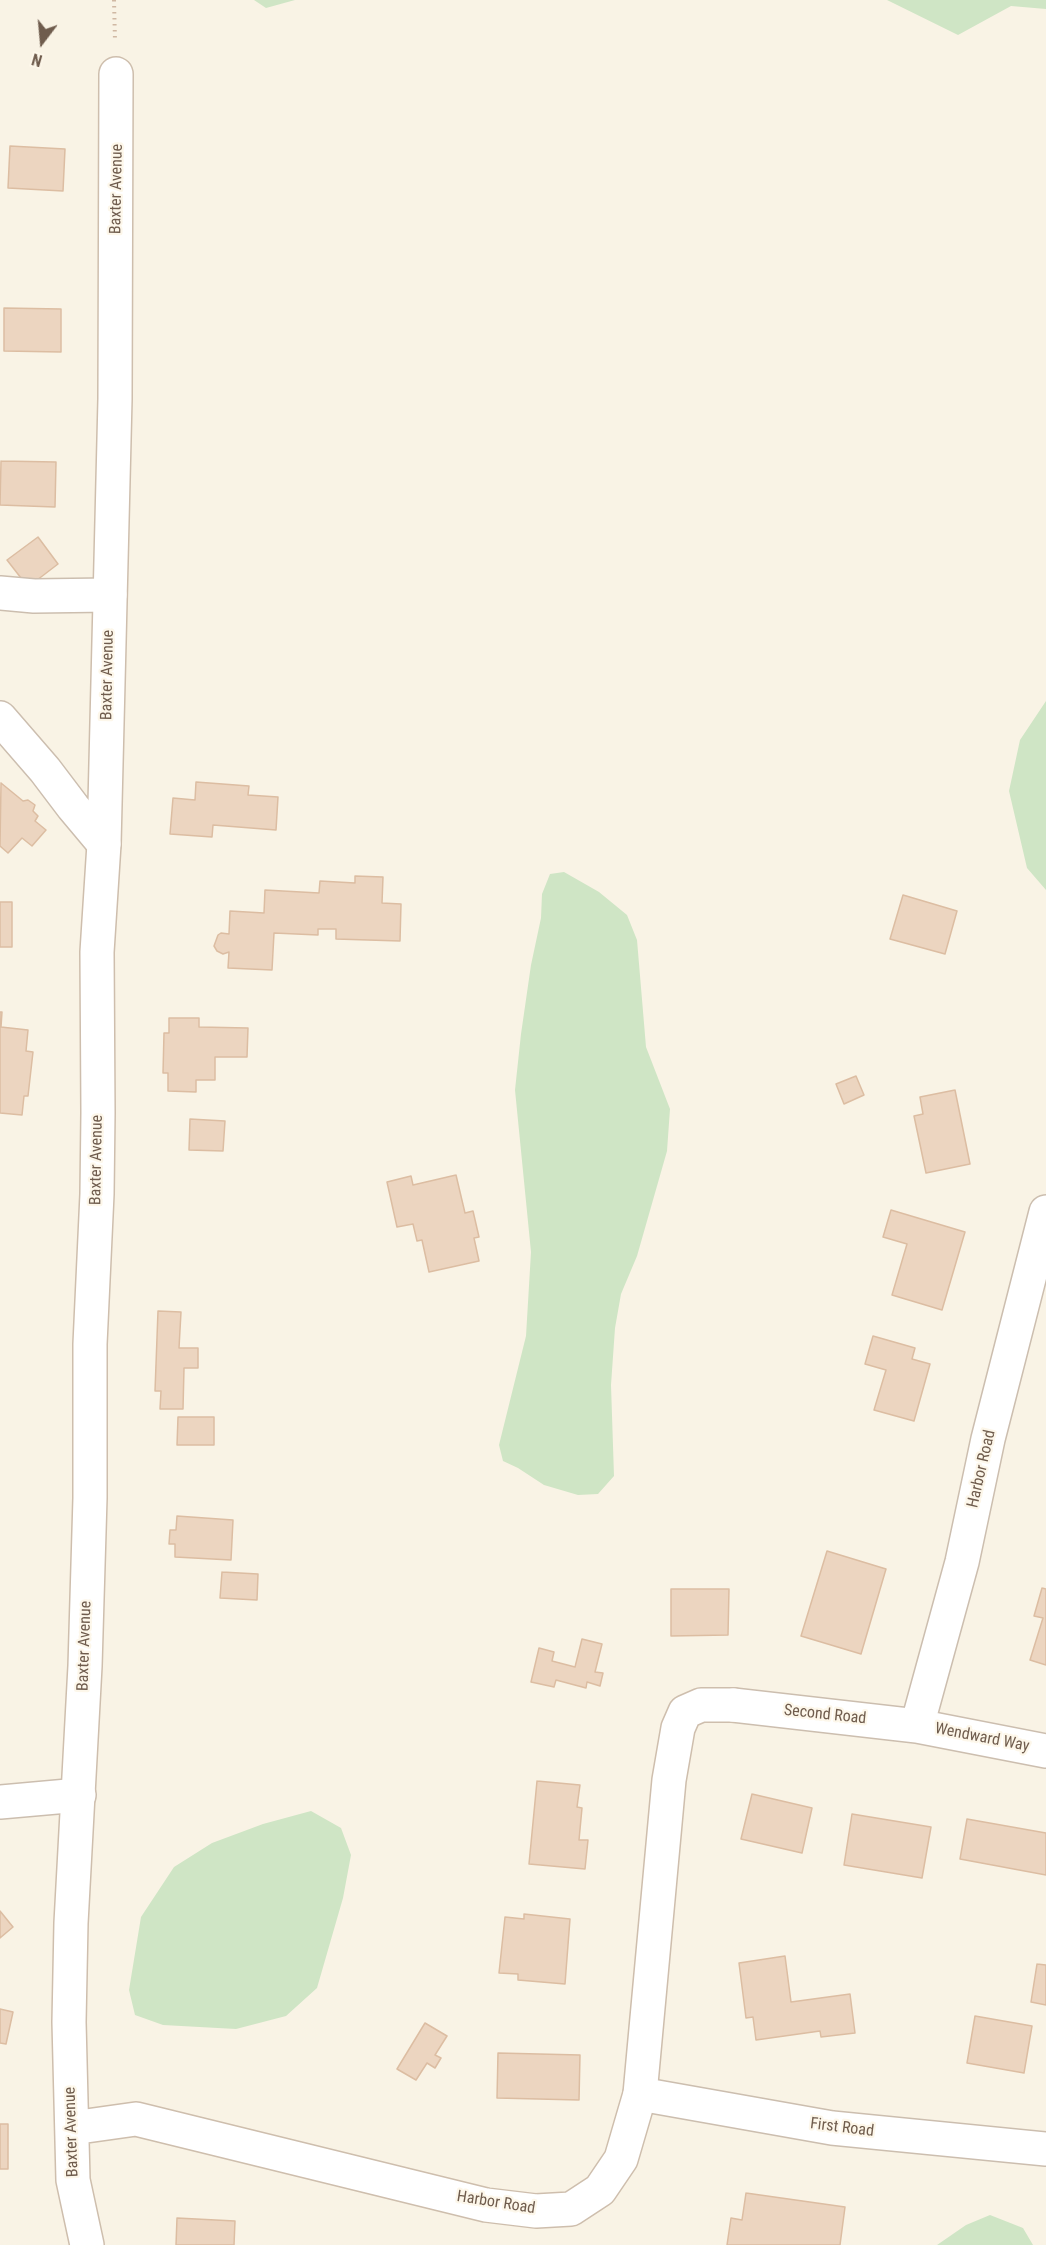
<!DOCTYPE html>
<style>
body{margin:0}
#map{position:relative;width:1046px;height:2245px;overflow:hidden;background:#f9f3e5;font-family:"Roboto Condensed",sans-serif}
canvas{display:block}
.north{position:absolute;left:12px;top:12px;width:60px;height:60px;-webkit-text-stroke:4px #fdf7ea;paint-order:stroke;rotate:196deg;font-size:16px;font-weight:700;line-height:24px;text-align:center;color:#6f5c4d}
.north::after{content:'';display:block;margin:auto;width:21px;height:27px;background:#6f5c4d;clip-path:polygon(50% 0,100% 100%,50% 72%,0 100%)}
</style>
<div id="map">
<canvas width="1046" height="2245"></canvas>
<div class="north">N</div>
</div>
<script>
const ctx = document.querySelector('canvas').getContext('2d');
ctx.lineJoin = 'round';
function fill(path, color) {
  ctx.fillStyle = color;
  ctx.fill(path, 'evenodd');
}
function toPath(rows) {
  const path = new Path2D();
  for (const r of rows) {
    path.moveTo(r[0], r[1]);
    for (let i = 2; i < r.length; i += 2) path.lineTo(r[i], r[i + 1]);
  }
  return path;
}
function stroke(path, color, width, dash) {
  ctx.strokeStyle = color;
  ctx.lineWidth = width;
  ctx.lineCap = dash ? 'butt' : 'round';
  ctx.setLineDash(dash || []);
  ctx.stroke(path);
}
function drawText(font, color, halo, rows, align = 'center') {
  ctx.font = font + ' "Roboto Condensed",sans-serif';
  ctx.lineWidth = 4.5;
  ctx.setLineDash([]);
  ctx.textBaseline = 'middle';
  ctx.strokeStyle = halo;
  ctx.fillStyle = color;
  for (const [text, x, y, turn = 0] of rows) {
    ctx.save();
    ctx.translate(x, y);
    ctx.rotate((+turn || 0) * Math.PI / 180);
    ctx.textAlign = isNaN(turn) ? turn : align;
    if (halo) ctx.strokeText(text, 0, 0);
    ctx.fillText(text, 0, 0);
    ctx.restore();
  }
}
fill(toPath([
 [254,0,295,0,266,8],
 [887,0,1046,0,1046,9,1011,6,958,35],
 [1046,701,1046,890,1027,868,1009,791,1020,740],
 [564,872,599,892,627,915,637,940,646,1047,670,1109,667,1151,637,1256,621,1294,615,1328,611,1385,614,1476,598,1494,578,1495,544,1485,518,1468,503,1461,499,1445,526,1336,531,1252,515,1090,521,1034,531,965,541,918,542,894,550,874],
 [311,1811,341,1828,351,1855,343,1898,317,1988,286,2016,236,2029,163,2025,135,2015,129,1990,141,1917,174,1867,212,1843,263,1824],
 [990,2215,1023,2228,1033,2245,937,2245,966,2225]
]), '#cfe5c5');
const building = toPath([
 [10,146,65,149,63,191,8,188,10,146],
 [4,308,61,309,61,352,4,351,4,308],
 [1,461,56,462,55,507,0,505,1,461],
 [38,537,58,564,28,587,7,560,38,537],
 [196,782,249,786,248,795,278,797,276,830,213,825,212,837,170,834,173,798,195,800,196,782],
 [1,783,23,801,28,800,35,805,33,811,38,816,35,821,46,830,32,846,22,838,8,853,0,846,1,783],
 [355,876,383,877,382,903,401,904,400,941,336,939,336,929,318,929,318,935,274,933,272,970,228,968,229,952,223,954,217,951,214,946,218,935,221,933,229,934,230,911,264,913,265,890,319,893,320,881,355,883,355,876],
 [903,895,957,911,945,954,890,939,903,895],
 [0,902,12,902,12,947,0,947,0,902],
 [0,1012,2,1012,1,1027,28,1030,26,1051,33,1052,28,1096,24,1096,22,1115,0,1113,0,1012],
 [169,1018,199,1018,199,1027,248,1028,247,1057,215,1057,215,1080,196,1080,196,1092,168,1091,168,1073,163,1073,164,1033,169,1033,169,1018],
 [856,1076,864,1095,844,1104,836,1084,856,1076],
 [955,1090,970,1164,926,1173,914,1116,923,1114,920,1097,955,1090],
 [190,1119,225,1121,223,1151,189,1150,190,1119],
 [456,1175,465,1213,473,1211,479,1237,474,1238,479,1261,429,1272,422,1240,417,1241,413,1224,397,1227,387,1182,411,1176,413,1185,456,1175],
 [891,1210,965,1232,942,1310,892,1295,907,1244,883,1237,891,1210],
 [158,1311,181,1312,179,1348,198,1348,198,1368,184,1368,183,1409,160,1409,161,1391,155,1391,158,1311],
 [873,1336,915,1348,912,1359,930,1364,914,1421,874,1410,886,1370,865,1364,873,1336],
 [178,1417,214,1417,214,1445,177,1445,178,1417],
 [177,1516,233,1520,231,1560,175,1557,175,1544,169,1544,170,1530,176,1530,177,1516],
 [827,1551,886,1569,861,1654,801,1636,827,1551],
 [222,1572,258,1574,257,1600,220,1598,222,1572],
 [1042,1588,1046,1589,1046,1665,1030,1660,1043,1618,1034,1616,1042,1588],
 [671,1589,729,1589,728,1635,671,1636,671,1589],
 [582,1639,602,1644,595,1672,603,1673,600,1686,587,1682,586,1688,556,1680,554,1687,531,1682,539,1648,554,1652,552,1661,575,1667,582,1639],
 [537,1781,580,1785,577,1807,582,1808,579,1840,588,1840,585,1869,529,1864,537,1781],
 [752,1794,812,1808,802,1853,741,1839,752,1794],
 [852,1814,931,1827,922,1878,844,1865,852,1814],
 [967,1819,1046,1833,1046,1875,960,1859,967,1819],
 [0,1911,13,1927,0,1938,0,1911],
 [524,1914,570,1919,565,1984,518,1980,518,1974,499,1973,505,1917,524,1919,524,1914],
 [785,1956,791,2002,850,1994,855,2033,821,2037,820,2031,756,2040,753,2017,746,2018,739,1963,785,1956],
 [1037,1964,1046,1965,1046,2005,1031,2002,1037,1964],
 [0,2009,13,2012,6,2044,0,2043,0,2009],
 [975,2016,1032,2026,1024,2073,967,2063,975,2016],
 [425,2023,447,2036,435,2055,441,2058,435,2068,427,2063,416,2080,397,2069,425,2023],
 [498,2053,580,2055,579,2100,497,2098,498,2053],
 [0,2124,8,2124,8,2169,0,2169,0,2124],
 [746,2193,845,2207,840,2245,727,2245,731,2218,742,2220,746,2193],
 [177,2218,235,2221,234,2245,176,2245,177,2218]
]);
fill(building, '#ecd5c0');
stroke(building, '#dcbda2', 1.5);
const street = toPath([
 [0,593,34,596,110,595],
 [0,718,45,770,73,807,104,844],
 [733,1705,917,1726,1046,1751],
 [917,1726,962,1562,988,1439,1046,1212],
 [0,1802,79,1795],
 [640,2094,832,2128,1046,2149]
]);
const secondary = toPath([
 [72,2128,136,2119,486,2205,536,2211,571,2209,600,2190,621,2159,640,2094,669,1780,678,1728,685,1712,701,1705,733,1705],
 [87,2245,73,2180,69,2022,71,1923,85,1666,90,1498,90,1344,97,1194,98,1113,97,952,104,844,115,399,116,74]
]);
stroke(street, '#ccbeaf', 36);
stroke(secondary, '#cebead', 36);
stroke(toPath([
 [114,0,115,41]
]), '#d0b8a3', 4, [1.5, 4.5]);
stroke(street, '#fff', 33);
stroke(secondary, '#fff', 33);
drawText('16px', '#6f5c4d', '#fdf7ea', [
 ["Baxter Avenue",117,189,-89],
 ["Baxter Avenue",108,675,-89],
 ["Baxter Avenue",97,1160,-89],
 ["Harbor Road",982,1469,-77],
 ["Baxter Avenue",85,1646,-88],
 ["Second Road",825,1715,6],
 ["Wendward Way",982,1738,11],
 ["First Road",842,2128,7],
 ["Baxter Avenue",72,2132,-92],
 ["Harbor Road",496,2203,9]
]);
</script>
